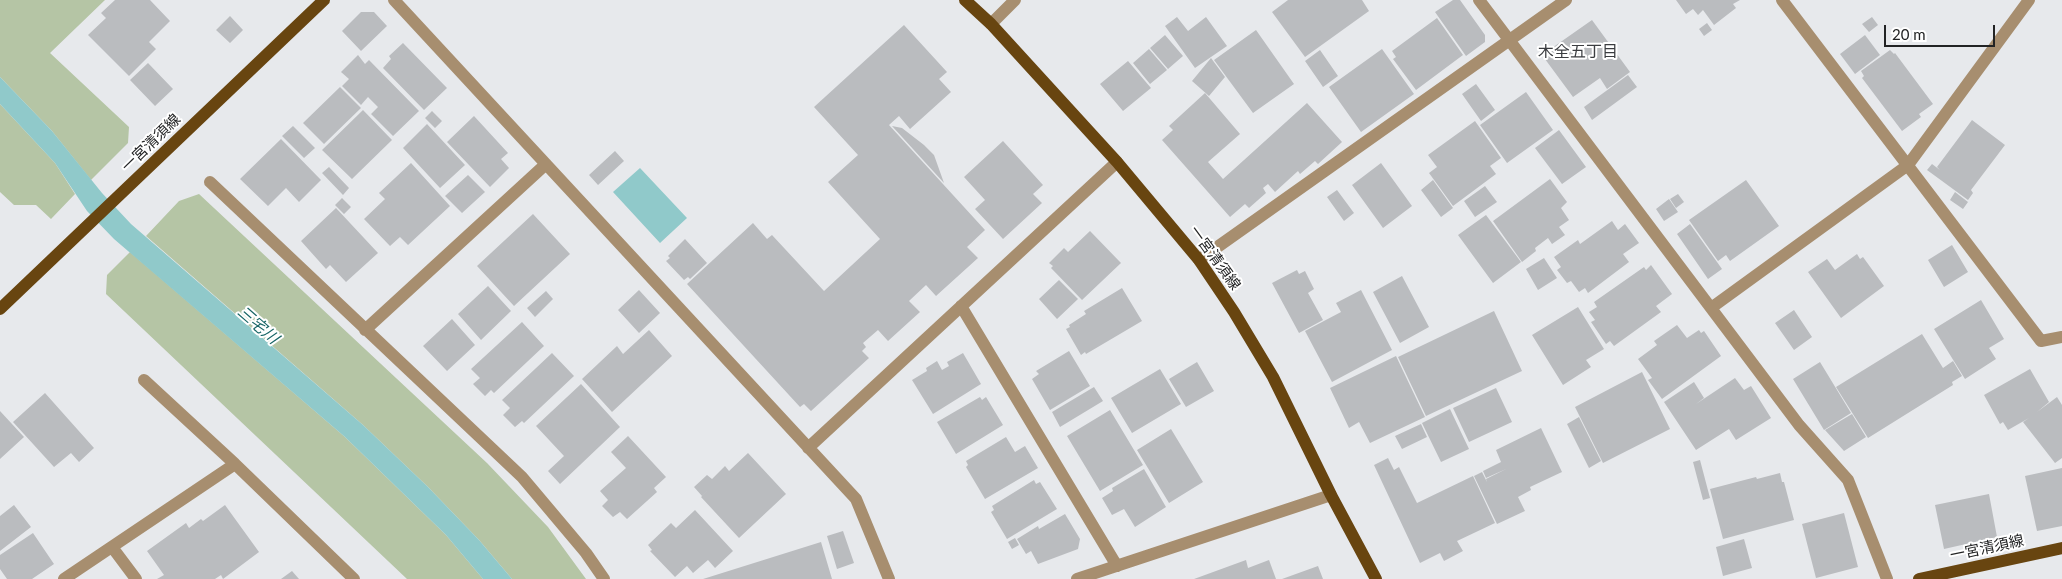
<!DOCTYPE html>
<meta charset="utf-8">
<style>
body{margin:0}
#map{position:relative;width:2062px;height:579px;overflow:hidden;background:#e7e9ec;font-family:Lato,sans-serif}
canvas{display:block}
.scale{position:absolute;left:1884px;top:25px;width:111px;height:22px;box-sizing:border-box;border:2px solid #222324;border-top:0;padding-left:6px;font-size:15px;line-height:18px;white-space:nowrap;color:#222324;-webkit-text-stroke:4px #fff;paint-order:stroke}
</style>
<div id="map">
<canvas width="2062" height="579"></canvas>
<div class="scale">20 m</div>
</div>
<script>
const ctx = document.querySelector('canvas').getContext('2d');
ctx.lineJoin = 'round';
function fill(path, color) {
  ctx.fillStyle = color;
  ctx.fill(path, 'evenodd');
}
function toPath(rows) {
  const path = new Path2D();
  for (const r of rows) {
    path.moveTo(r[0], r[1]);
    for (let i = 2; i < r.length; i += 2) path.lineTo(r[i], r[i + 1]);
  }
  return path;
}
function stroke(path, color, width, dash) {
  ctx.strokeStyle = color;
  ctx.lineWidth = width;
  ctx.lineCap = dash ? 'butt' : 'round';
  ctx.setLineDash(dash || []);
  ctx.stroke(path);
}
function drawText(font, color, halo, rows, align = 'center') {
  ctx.font = font + ' Lato,"Noto Sans JP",sans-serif';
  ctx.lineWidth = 4;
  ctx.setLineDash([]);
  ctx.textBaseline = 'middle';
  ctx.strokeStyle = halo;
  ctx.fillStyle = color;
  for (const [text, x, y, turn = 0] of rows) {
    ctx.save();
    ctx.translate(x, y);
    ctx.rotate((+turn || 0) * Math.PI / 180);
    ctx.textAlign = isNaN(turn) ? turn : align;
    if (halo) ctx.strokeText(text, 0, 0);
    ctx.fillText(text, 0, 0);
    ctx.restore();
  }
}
fill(toPath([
 [0,0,105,0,50,53,129,127,128,143,91,180,52,131,0,77],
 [0,104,55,163,75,194,51,219,36,205,14,205,0,192],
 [199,194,487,463,548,527,586,579,512,579,479,540,428,487,363,425,146,236,179,201],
 [130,252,345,437,446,535,483,579,407,579,106,294,107,275]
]), '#b5c5a5');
fill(toPath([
 [0,77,52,131,102,193,131,224,363,425,428,487,479,540,512,579,483,579,446,535,345,437,114,239,87,211,55,163,0,104],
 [640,168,687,218,660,243,613,192]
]), '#90c9ca');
fill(toPath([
 [115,0,150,0,170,21,149,42,156,49,129,76,88,35,106,18,101,13],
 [1288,0,1362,0,1369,11,1305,57,1272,12],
 [1453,0,1460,0,1485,35,1485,42,1466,56,1435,12],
 [1676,0,1740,0,1733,4,1736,8,1714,25,1703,10,1698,15,1693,9,1686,14],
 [361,12,374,12,387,26,361,51,342,31],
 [230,16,243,30,230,43,216,30],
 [1177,17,1188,31,1206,17,1227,46,1195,68,1165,26],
 [1872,17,1878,25,1869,32,1862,24],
 [1437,18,1463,55,1416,90,1393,59,1396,57,1392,51],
 [1592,20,1630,72,1607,89,1600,78,1573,97,1542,55],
 [1707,23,1712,30,1704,36,1699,29],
 [904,25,947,72,939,79,951,92,910,129,899,116,889,125,985,230,967,247,978,258,936,296,926,285,909,301,920,312,888,341,878,330,863,343,866,347,862,351,869,358,811,411,804,404,800,407,687,284,753,223,767,239,772,235,824,291,880,239,828,182,858,155,814,107],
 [1256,30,1294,84,1253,113,1214,60],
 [1165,35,1183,56,1168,69,1150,48],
 [1865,35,1880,55,1855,74,1840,54],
 [403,43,447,88,424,110,383,68,391,59,389,56],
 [1149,49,1167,70,1150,84,1133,63],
 [1382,49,1414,94,1361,132,1329,87],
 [1320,50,1338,76,1323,87,1305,61],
 [1890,50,1894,54,1895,53,1933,104,1919,114,1921,117,1902,131,1862,78,1864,76,1861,71],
 [358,55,365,64,369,60,419,111,393,136,371,114,378,107,368,97,361,105,342,86,349,79,341,72],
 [1211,58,1225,77,1209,96,1192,81],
 [1128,61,1151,88,1123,111,1100,84],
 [148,63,173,89,155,106,130,80],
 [1628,75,1637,87,1592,120,1584,107],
 [1476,84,1495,110,1481,121,1462,94],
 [340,87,361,108,324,144,303,123],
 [1526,92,1553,130,1507,163,1480,125],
 [1205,93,1240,134,1208,162,1223,179,1307,103,1342,142,1318,164,1315,161,1300,174,1298,171,1275,192,1268,184,1263,188,1266,193,1249,208,1245,204,1230,217,1162,140,1173,130,1169,126],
 [363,110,392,140,352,179,322,150],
 [432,111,442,121,435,128,425,118],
 [474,116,508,153,501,159,509,168,490,187,447,142],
 [1972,120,2005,145,1971,190,1973,193,1968,200,1927,170,1932,164,1940,170,1937,167],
 [1475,121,1501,158,1490,166,1496,174,1453,206,1429,173,1437,167,1428,155],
 [427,124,465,165,440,188,403,148],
 [293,126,315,148,304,158,282,136],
 [892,126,902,128,924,145,934,155,944,183],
 [1559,130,1586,167,1562,184,1535,148],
 [281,139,321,180,299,202,286,188,268,206,240,179],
 [1003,141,1043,185,1033,194,1042,203,1003,239,975,209,985,200,964,177],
 [615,151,624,161,598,185,589,175],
 [411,163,450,206,408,245,400,237,390,246,364,219,385,199,379,193],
 [1381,163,1412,206,1383,228,1352,185],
 [329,167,349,188,343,195,322,173],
 [468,175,485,192,462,213,445,196],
 [1550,179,1567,202,1561,208,1569,220,1559,227,1565,235,1552,244,1548,238,1535,248,1536,251,1522,262,1493,221],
 [1433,180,1453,208,1441,217,1421,190],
 [1746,180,1779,226,1730,261,1726,255,1718,261,1689,220],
 [1485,186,1497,202,1475,217,1464,201],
 [1337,190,1354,213,1344,221,1327,197],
 [1955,192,1968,202,1963,209,1950,200],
 [1678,194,1684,202,1676,208,1670,199],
 [342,198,351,207,344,214,335,205],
 [1669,199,1678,212,1664,221,1656,209],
 [336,208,378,253,346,282,330,265,326,269,301,241],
 [533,214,570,254,514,306,477,266],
 [1486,215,1521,262,1493,283,1458,235],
 [1612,221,1618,230,1625,224,1639,243,1623,254,1629,262,1588,293,1585,288,1579,292,1571,281,1567,283,1557,270,1561,267,1554,257,1578,240,1580,244],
 [1690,224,1722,269,1708,279,1677,234],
 [1090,231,1121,263,1082,300,1051,268,1053,266,1049,263,1064,248,1068,252],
 [685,239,707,263,690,279,688,277,684,280,666,261,670,258,668,256],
 [1952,245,1968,272,1944,287,1928,260],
 [1857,254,1860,259,1863,257,1884,286,1841,318,1808,272,1827,259,1835,270],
 [1544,258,1557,278,1538,290,1526,269],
 [1651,265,1672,294,1656,306,1661,312,1614,346,1610,341,1606,344,1591,322,1595,320,1589,312,1597,307,1594,302,1644,267,1646,270],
 [1297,270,1299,274,1305,271,1314,289,1308,293,1323,320,1299,333,1272,283],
 [1402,276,1429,327,1400,343,1373,292],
 [1059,280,1078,299,1057,319,1039,299],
 [488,286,511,311,481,340,458,314],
 [1122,288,1142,321,1086,354,1085,352,1081,355,1066,329,1070,327,1069,325,1086,314,1084,311],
 [639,290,660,313,639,333,618,310],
 [1361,290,1392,350,1332,382,1305,331,1341,312,1336,303],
 [546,291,553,299,535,317,527,308],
 [1981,300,2004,339,1989,348,1996,359,1965,379,1934,329],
 [1578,307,1604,349,1586,360,1591,367,1563,385,1532,335],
 [1794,310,1812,337,1794,350,1775,323],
 [1494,311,1522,371,1426,416,1398,357],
 [452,319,475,345,447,371,423,346],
 [522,322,544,346,494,393,491,390,485,396,473,384,480,378,471,369],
 [1677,325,1687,338,1699,330,1701,333,1704,331,1721,356,1662,399,1648,380,1652,378,1638,359,1657,345,1654,341],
 [649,330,672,356,612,412,582,379,617,346,623,354],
 [1922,334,1943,368,1953,361,1962,376,1952,382,1953,385,1868,438,1836,387],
 [1069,351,1090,386,1050,410,1032,379,1039,374,1036,371],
 [552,353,574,376,524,423,522,421,515,427,503,415,510,408,502,400],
 [963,353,981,384,933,414,912,380,927,371,926,368,937,361,942,370,949,366,947,362],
 [1396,356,1425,417,1370,443,1359,422,1349,428,1330,388],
 [1197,362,1214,391,1186,407,1169,379],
 [1820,362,1851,413,1824,430,1793,379],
 [1160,369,1181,404,1132,433,1111,398],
 [2030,369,2049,402,2037,412,2057,397,2062,405,2062,458,2055,463,2023,422,2029,418,2008,430,2003,422,2000,424,1984,395],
 [1642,372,1670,429,1603,463,1575,407],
 [1735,378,1744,390,1751,386,1771,418,1736,440,1729,429,1696,450,1664,402,1694,382,1704,398,1696,404],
 [581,384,620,427,560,484,548,471,564,456,536,426],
 [1094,387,1103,401,1060,427,1052,412],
 [1496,388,1512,422,1469,442,1453,408],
 [45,393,94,448,79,462,71,453,54,467,13,422],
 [980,397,982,400,986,397,1003,425,956,454,937,422],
 [1450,409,1469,449,1441,462,1422,423],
 [1110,410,1143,465,1100,491,1067,436],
 [0,411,24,437,0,459],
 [1852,414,1866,437,1844,451,1825,430],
 [1579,417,1601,461,1589,468,1567,424],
 [1421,424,1427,437,1402,449,1395,436],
 [1541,428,1562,472,1530,487,1531,490,1518,497,1525,511,1497,524,1474,476,1482,472,1487,482,1486,479,1506,469,1486,478,1483,471,1501,462,1496,450],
 [1171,429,1203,482,1169,503,1137,450],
 [628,436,666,477,654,488,657,492,627,519,620,512,613,517,602,506,608,500,600,491,626,468,611,452],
 [1006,437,1015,452,1025,446,1038,468,985,499,966,467,968,465,966,461],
 [748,453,786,494,739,538,701,497,716,483,702,496,694,487,707,475,712,479,725,466,729,471],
 [1388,458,1394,470,1399,467,1417,503,1473,476,1495,523,1457,541,1463,551,1444,561,1440,553,1420,563,1374,465],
 [1700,460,1710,498,1703,500,1693,462],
 [2062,468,2062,526,2037,531,2025,476],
 [1144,469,1166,507,1135,527,1124,509,1112,515,1102,498,1113,491,1112,488],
 [1780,473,1782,482,1784,482,1794,520,1723,539,1710,489,1756,477,1757,479],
 [1034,480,1036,484,1040,482,1057,509,1007,539,991,512,994,510,992,506],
 [1989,494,1997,537,1944,549,1935,505],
 [14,505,31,527,0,551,0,516],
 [225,505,259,552,223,579,221,575,215,579,157,579,164,575,147,551,186,523,189,528,201,519,203,521],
 [695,510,733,551,715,568,708,560,693,573,687,566,675,577,650,551,652,550,648,545,671,523,676,528],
 [1844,513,1858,567,1816,578,1802,524],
 [1065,514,1080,539,1078,549,1038,564,1031,551,1026,554,1017,539,1038,526,1039,529],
 [843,531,854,563,837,569,827,536],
 [33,533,54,564,32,579,7,579,0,569,0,555],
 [1015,538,1019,545,1012,549,1008,542],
 [1744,539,1752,568,1723,576,1716,547],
 [821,542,832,579,703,579],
 [1246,560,1248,568,1269,560,1276,579,1194,579],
 [1318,566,1323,579,1282,579],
 [292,571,299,579,281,579]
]), '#babcbf');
stroke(toPath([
 [394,0,856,499,889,579],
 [1479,0,1799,425,1848,480,1887,579],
 [1782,0,2041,341,2062,337],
 [991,24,1015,0],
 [210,182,522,477,586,553,604,579],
 [1199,260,1566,0],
 [961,306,1117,566],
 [1711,308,1908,165,2029,0],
 [365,330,546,164],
 [144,380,235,464,354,579],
 [808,448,1117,162],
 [112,547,136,579],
 [64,579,235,464],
 [1077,579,1331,495]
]), '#a78e6f', 12);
stroke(toPath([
 [965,0,991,24,1117,162,1199,260,1234,312,1273,377,1331,495,1376,579],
 [0,309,324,0],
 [1919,579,2062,548]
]), '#684510', 12);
drawText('15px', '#222324', '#fff', [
 ["一宮清須線",151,143,-44],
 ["一宮清須線",1215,258,54],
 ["一宮清須線",1987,548,-12]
]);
drawText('16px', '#3b3d40', '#fff', [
 ["木全五丁目",1578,52]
]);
drawText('italic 16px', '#166465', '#fff', [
 ["三宅川",258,325,41]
]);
</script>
